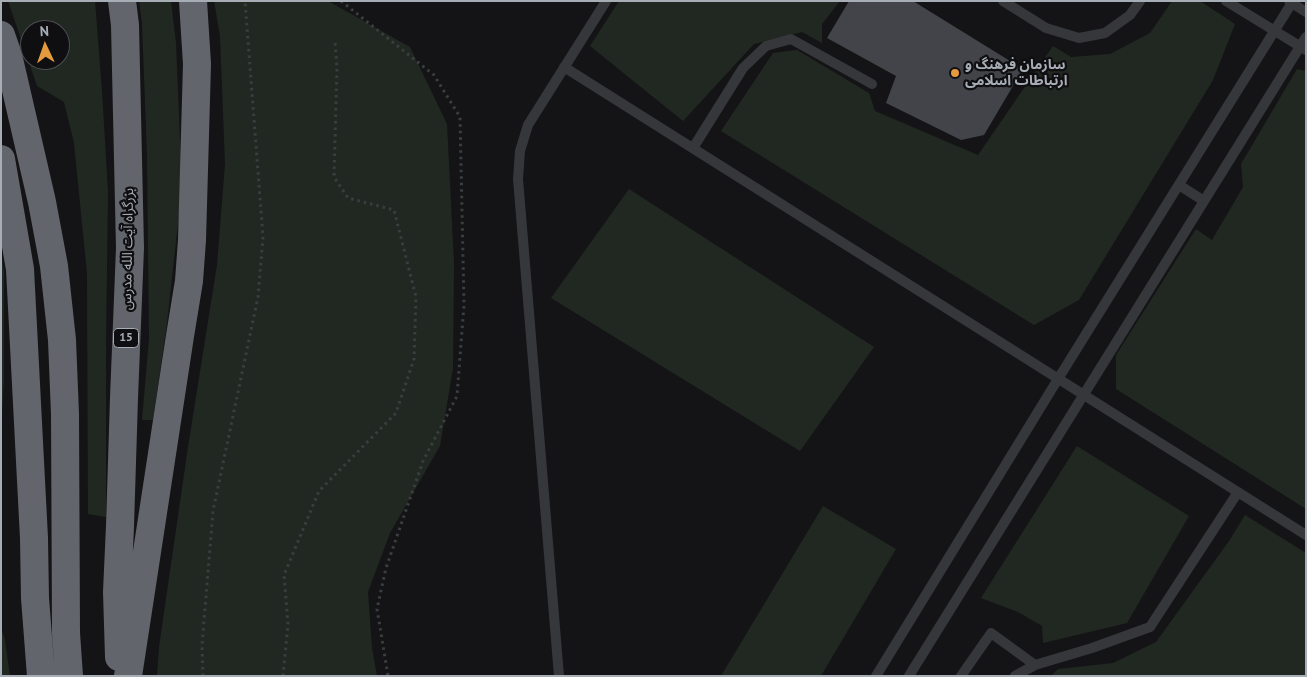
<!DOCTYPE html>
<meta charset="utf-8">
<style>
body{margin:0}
#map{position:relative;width:1307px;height:677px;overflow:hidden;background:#141416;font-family:"PT Sans",sans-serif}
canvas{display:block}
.frame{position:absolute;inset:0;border:2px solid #a7adb5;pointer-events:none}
.north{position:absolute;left:20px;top:20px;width:50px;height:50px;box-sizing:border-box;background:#0f0f11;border:1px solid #4c4e53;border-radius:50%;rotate:357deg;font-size:14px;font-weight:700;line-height:20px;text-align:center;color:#a7adb5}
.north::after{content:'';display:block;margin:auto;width:18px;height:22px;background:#e59a3d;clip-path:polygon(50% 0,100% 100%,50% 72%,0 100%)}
</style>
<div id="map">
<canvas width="1307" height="677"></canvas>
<div class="frame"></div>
<div class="north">N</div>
</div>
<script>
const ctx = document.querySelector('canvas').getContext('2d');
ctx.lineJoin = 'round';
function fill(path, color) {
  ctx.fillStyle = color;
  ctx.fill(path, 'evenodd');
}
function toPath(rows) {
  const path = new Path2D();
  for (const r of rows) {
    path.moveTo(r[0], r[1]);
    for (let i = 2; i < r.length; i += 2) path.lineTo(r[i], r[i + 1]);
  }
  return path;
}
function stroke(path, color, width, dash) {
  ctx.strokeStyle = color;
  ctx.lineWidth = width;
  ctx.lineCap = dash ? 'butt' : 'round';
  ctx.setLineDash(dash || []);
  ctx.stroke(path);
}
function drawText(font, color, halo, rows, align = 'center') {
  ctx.font = font + ' "PT Sans","Noto Sans Arabic",sans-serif';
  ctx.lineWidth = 4.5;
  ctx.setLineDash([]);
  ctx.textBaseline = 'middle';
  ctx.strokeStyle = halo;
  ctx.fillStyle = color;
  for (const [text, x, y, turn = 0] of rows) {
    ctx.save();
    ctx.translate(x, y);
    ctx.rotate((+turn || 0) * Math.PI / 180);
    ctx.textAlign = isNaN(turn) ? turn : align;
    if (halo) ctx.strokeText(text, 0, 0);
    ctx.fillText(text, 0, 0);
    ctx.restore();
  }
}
fill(toPath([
 [8,1,95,1,102,91,108,192,106,344,106,517,88,514,87,273,74,143,64,102,37,86],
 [30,30,60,30,60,60,30,60],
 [139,1,171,1,176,43,182,187,167,323,153,420,142,420,149,339,147,155,142,23],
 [214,1,328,1,410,47,447,124,454,263,453,368,440,446,390,533,368,592,372,648,377,676,157,676,159,647,188,447,217,265,225,164,220,36],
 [619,1,840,1,822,24,822,43,802,32,754,44,683,121,590,46],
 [1172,1,1200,1,1235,24,1213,80,1079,300,1034,325,721,131,773,53,797,50,869,93,875,111,978,155,1053,46,1071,57,1110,54,1150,33],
 [1297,69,1306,71,1306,509,1116,389,1116,355,1196,229,1212,240,1243,187,1241,164],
 [629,189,874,347,800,451,551,298],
 [1,251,4,272,4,380,1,429],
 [1077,446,1189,516,1127,623,1043,643,1042,626,1018,612,981,598],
 [823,506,896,549,821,676,721,676],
 [1245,515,1306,553,1306,676,1051,676,1058,669,1113,663,1156,642,1229,541],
 [1,628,5,640,10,676,1,676]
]), '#212821');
fill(toPath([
 [849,1,913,1,1023,69,984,135,961,140,886,103,896,76,827,38]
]), '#434449');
stroke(toPath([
 [341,1,434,75,460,117,464,305,457,396,423,461,386,568,377,609,388,676],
 [203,676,202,645,213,511,258,297,263,237,245,1],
 [283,676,288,624,284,575,319,491,396,413,414,359,416,297,394,210,348,198,334,177,337,68,335,42]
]), '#3b3e41', 3, [2.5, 4]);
stroke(toPath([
 [1003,1,1046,28,1079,38,1105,33,1130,15,1140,1],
 [1226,1,1306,50],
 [1289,1,1306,12],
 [564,67,1306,535],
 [693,148,743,68,766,46,791,39,872,84],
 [1179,185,1204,201],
 [559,676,518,179,520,151,528,125,606,1],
 [876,676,1058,379,1293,1],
 [909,676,1306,37],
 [961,676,991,633,1035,665],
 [1015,676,1035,665,1092,648,1150,627,1238,492]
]), '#35373a', 10);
stroke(toPath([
 [1,35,8,55,42,202,54,266,62,340,65,414,66,633,69,676],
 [1,159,20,269,34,538,35,598,41,676],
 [119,657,117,592,120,526,124,398,130,248,125,25,122,1],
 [128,676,180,336,189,281,192,240,197,64,193,1]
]), '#62656b', 28);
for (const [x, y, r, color] of [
 [955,73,5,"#e59a3d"]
]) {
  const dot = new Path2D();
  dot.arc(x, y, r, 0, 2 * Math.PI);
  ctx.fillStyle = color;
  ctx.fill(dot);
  stroke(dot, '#0f0f11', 2);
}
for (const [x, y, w] of [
 [126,338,25]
]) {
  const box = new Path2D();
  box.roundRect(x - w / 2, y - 9.5, w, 19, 4);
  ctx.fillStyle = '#0f0f11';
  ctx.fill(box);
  stroke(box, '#a7adb5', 1);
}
drawText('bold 12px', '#a7adb5', null, [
 ["15",126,338]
]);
drawText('bold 14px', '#a7adb5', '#0f0f11', [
 ["سازمان فرهنگ و",965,65],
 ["ارتباطات اسلامی",965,81]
], 'left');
drawText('14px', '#a7adb5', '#0f0f11', [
 ["بزرگراه آیت الله مدرس",128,249,-89]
]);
</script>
